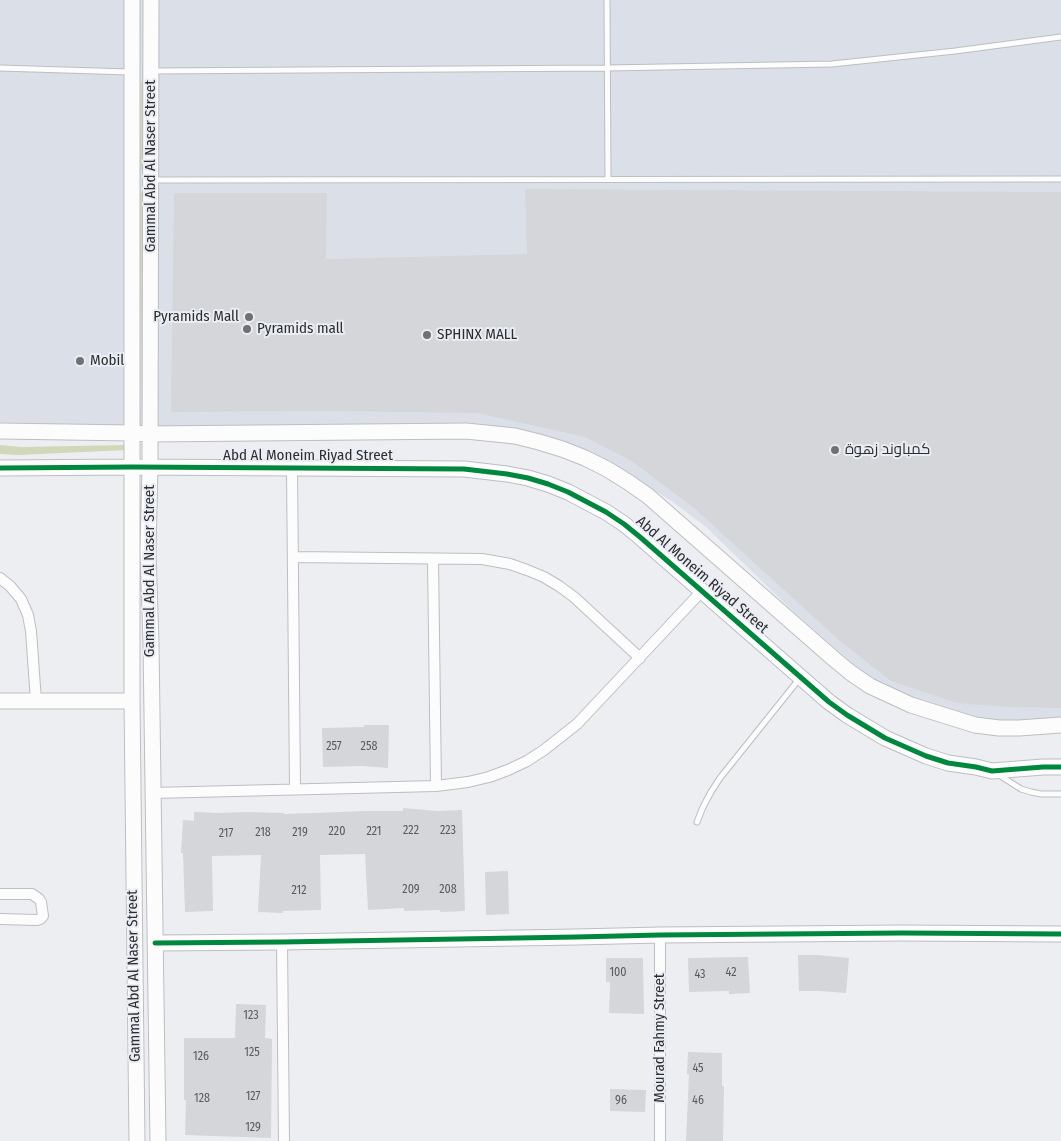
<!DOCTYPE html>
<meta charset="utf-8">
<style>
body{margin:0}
canvas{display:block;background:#eceef2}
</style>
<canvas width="1061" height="1141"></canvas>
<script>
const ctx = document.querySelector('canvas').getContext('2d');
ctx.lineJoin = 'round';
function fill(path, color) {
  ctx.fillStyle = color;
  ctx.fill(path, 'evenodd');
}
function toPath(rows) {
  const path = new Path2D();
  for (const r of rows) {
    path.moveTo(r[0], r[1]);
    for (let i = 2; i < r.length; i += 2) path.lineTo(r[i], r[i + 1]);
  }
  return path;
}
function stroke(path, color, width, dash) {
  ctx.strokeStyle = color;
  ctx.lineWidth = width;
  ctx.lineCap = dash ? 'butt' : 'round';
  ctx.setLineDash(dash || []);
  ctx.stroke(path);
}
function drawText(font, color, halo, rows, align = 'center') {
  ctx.font = font + ' "Fira Sans Condensed",Cairo,sans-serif';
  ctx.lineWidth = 4;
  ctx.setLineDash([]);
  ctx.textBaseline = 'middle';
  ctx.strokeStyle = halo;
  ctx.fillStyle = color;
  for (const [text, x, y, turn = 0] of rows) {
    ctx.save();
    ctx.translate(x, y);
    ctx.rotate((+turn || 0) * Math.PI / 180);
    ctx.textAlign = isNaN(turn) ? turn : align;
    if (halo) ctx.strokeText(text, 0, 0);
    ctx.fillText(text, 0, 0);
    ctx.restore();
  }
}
fill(toPath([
 [0,0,1061,0,1061,725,962,723,871,679,796,614,706,527,673,502,630,475,477,431,0,430]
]), '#dbe0e8');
fill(toPath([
 [141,82,145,82,145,170,140,170],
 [139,193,145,193,147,407,142,407],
 [0,445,21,447,127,445,127,450,18,455,0,454]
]), '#d0d8ba');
fill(toPath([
 [525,189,1061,192,1061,708,1006,707,957,703,891,681,839,640,695,509,633,462,585,437,477,413,325,411,171,412,174,193,327,193,326,259,527,254],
 [364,725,389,725,388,768,362,766,323,767,322,728,364,727],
 [403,808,437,811,462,810,465,911,440,912,440,910,404,911,404,908,368,910,365,854,320,855,321,910,283,911,283,913,258,912,261,855,212,856,213,911,185,912,183,853,181,853,183,820,194,821,194,812,217,813,247,812,284,813,284,814,368,811,403,811],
 [508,871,509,914,486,915,485,872],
 [798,955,818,955,849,958,846,993,819,991,799,991],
 [748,957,750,993,729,994,729,991,689,992,688,958],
 [606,958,643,958,644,1014,609,1013,610,982,606,982],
 [236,1004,266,1005,265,1038,272,1039,271,1138,185,1135,186,1100,184,1100,184,1038,235,1038],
 [688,1052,722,1053,722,1086,724,1086,723,1141,686,1141,689,1074,687,1074],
 [610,1089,646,1090,645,1112,610,1111]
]), '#d5d6d9');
const lane = toPath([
 [607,0,608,179],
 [0,68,129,72],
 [152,71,607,68,832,64,955,51,1061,37],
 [152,180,1061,179],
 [999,775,1021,789,1031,792,1041,794,1061,794],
 [697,822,703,807,711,792,720,778,800,678]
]);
const street = toPath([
 [292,468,295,789],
 [293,557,482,559,510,564,527,570,544,577,559,586,574,597,640,658],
 [433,559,436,786],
 [0,578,10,586,21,599,28,615,31,631,36,701],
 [153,793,436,786,468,782,489,777,508,770,527,761,544,750,577,724,702,591],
 [0,894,32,894,39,899,41,902,43,916,40,919,37,920,0,919],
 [660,935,660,1141],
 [282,942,284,1141]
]);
const secondary = toPath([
 [132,0,132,701,137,1141],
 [151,0,150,467,148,551,151,643,158,1141],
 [0,431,132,433,151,434,466,431,515,436,539,442,562,449,585,458,607,469,628,482,648,496,834,659,851,673,870,686,911,705,975,725,999,728,1019,728,1061,725],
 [0,468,132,467,464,469,507,474,528,478,548,484,568,492,606,512,624,524,640,537,829,702,847,715,885,738,926,756,948,763,976,767,992,771,1043,767,1061,767],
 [0,701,132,701],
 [155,943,282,942,576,937,660,935,902,933,1061,934]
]);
stroke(lane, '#bcbec0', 7);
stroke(street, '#bcbec0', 12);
stroke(secondary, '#bcbec0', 17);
stroke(lane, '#fcfcfd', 5);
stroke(street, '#fcfcfd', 10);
stroke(secondary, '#fcfcfd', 15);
stroke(toPath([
 [0,468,132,467,464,469,507,474,528,478,548,484,568,492,606,512,624,524,640,537,829,702,847,715,885,738,926,756,948,763,976,767,992,771,1043,767,1061,767],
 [155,943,282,942,576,937,660,935,902,933,1061,934]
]), '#00873e', 5);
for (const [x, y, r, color] of [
 [249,317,5,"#707174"],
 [247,329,5,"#707174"],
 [427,335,5,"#707174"],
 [80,361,5,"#707174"],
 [835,450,5,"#707174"]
]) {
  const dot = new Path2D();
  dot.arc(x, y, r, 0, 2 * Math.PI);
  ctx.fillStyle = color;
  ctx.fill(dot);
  stroke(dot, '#eaedf4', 2);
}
drawText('12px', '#595a5c', null, [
 ["257",334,747],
 ["258",369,747],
 ["222",411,831],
 ["223",448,831],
 ["220",337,832],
 ["221",374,832],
 ["218",263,833],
 ["219",300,833],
 ["217",226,834],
 ["209",411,890],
 ["208",448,890],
 ["212",299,891],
 ["100",618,973],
 ["42",731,973],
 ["43",700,975],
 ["123",251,1016],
 ["125",252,1053],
 ["126",201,1057],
 ["45",698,1069],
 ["127",253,1097],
 ["128",202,1099],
 ["96",621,1101],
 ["46",698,1101],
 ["129",253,1128]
]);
drawText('15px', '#2d2e30', '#eaedf4', [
 ["Gammal Abd Al Naser Street",151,166,-90],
 ["Abd Al Moneim Riyad Street",308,456],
 ["Gammal Abd Al Naser Street",150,571,-90],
 ["Abd Al Moneim Riyad Street",702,575,41],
 ["Gammal Abd Al Naser Street",134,976,-91],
 ["Mourad Fahmy Street",660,1038,-90]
]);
drawText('15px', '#2d2e30', '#eaedf4', [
 ["Pyramids Mall",239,317,"right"],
 ["Pyramids mall",257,329],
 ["SPHINX MALL",437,335],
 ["Mobil",90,361],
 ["كمباوند زهوة",845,450]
], 'left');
</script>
